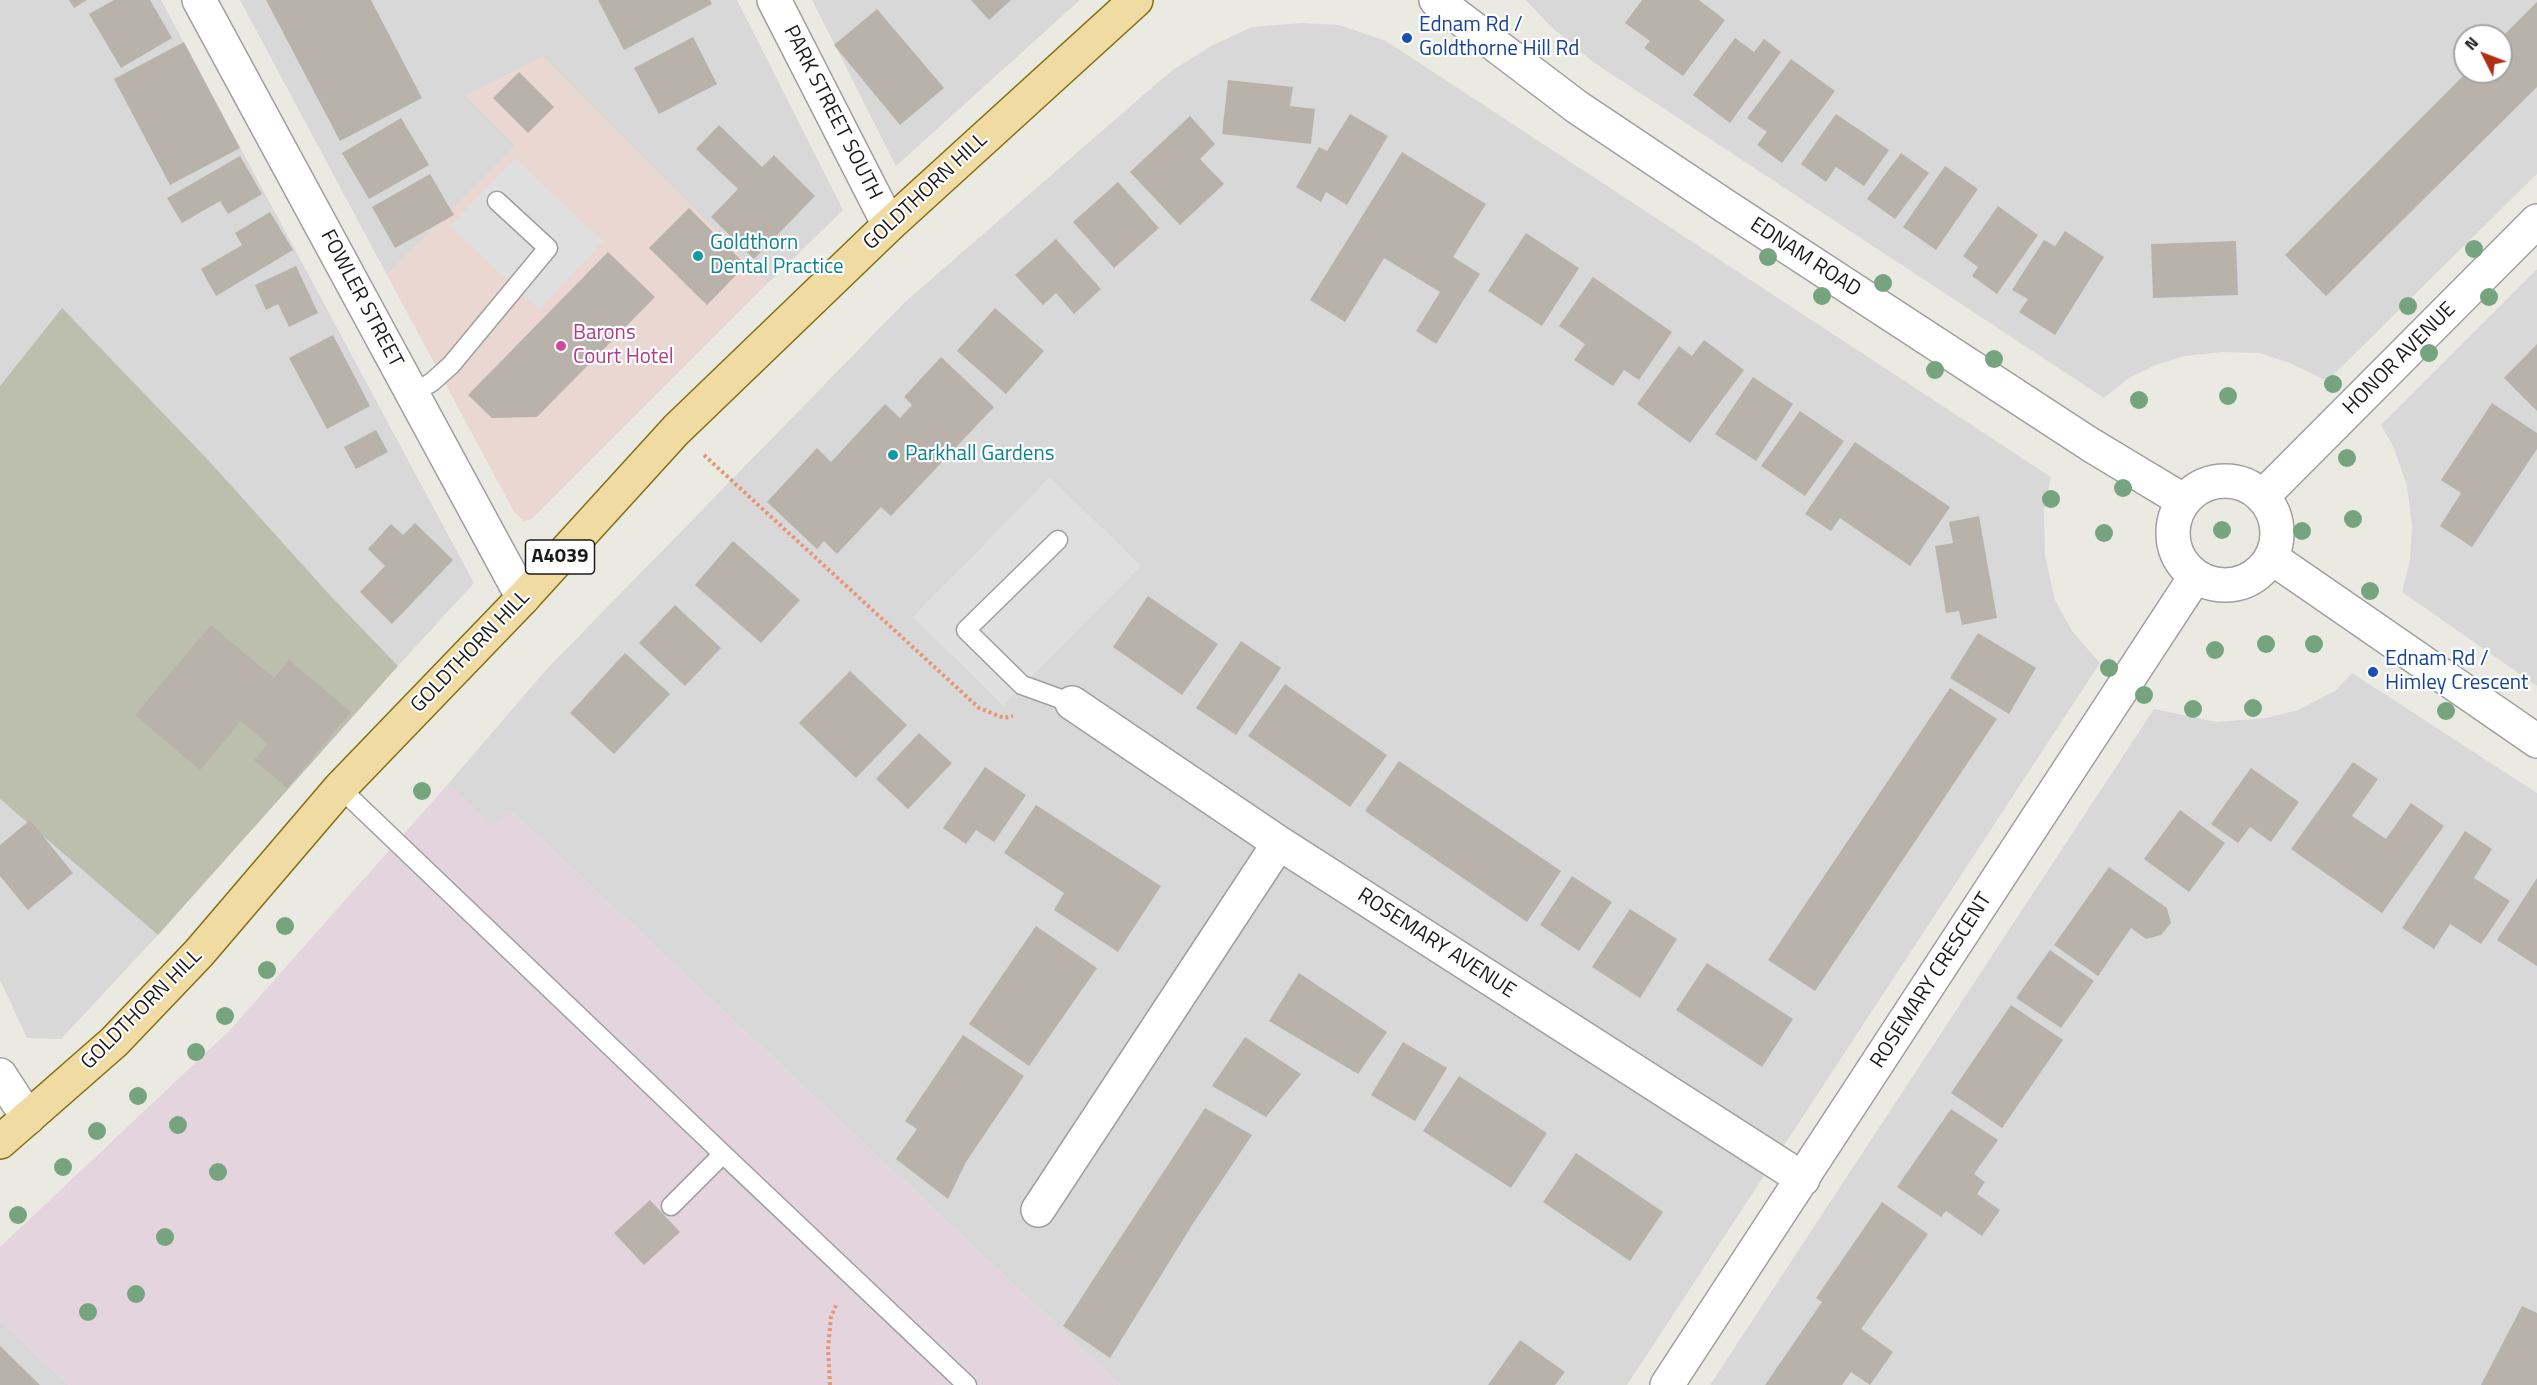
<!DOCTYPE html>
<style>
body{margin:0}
#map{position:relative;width:2537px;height:1385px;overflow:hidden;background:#ebeae2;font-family:"Titillium Web",sans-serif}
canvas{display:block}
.north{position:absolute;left:2453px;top:24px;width:60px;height:60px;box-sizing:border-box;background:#fff;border:2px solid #a4a4a4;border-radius:50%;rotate:312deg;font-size:16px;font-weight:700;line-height:24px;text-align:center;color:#1b1b1b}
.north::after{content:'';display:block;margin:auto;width:21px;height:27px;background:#b02f16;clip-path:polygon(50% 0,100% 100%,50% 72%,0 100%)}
</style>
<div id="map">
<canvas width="2537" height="1385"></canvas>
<div class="north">N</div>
</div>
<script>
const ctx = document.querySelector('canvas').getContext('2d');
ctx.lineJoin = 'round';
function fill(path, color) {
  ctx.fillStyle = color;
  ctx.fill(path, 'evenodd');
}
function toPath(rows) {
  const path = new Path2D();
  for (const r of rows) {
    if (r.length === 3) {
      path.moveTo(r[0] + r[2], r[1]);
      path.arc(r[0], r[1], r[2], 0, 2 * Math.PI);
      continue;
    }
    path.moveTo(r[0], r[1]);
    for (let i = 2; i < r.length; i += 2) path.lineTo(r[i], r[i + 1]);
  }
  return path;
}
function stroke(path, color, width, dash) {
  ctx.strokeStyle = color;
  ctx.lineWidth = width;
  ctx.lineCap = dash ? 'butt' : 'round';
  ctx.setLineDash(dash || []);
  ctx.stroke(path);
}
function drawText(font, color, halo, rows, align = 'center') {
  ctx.font = font + ' "Titillium Web",sans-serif';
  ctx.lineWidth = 4.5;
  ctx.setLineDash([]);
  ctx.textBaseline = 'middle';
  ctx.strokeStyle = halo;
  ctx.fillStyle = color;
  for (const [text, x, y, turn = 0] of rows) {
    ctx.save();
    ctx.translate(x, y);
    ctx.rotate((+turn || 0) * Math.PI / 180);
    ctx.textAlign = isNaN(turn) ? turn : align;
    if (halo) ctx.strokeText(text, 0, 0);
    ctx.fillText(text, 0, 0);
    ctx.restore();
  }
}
fill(toPath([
 [0,0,161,0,474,583,398,666,328,593,211,463,62,309,0,386],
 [240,0,737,0,843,210,768,283,675,191,466,96,516,146,387,275],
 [812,0,1080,0,896,166],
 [1526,0,2537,0,2537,174,2327,381,2290,363,2259,353,2222,352,2184,356,2156,365,2129,378,2104,398,1593,62,1550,26],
 [2465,36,2501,36,2501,72,2465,72],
 [1302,23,1339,25,1386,41,2051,477,2044,511,2045,556,2055,600,2072,631,2100,663,1627,1385,1120,1385,509,809,493,826,448,784,545,671,905,302,1171,71,1211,46,1252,27],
 [2537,269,2537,686,2402,592,2410,560,2412,526,2407,486,2393,446,2381,425],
 [2352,673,2537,793,2537,1385,1710,1385,2154,709,2217,722,2266,718,2298,710,2335,691],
 [0,799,158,935,61,1039,27,1038,0,980],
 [0,1320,69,1385,0,1385]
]), '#d9d8d8');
fill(toPath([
 [543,56,768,283,532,519,524,521,514,512,387,275,516,146,466,96]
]), '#ebd7d2');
fill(toPath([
 [448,784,493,825,509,809,1120,1385,69,1385,0,1320,0,1247,229,1031]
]), '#e4d4de');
fill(toPath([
 [62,308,211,463,328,593,398,666,158,935,0,799,0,386]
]), '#bcbfae');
fill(toPath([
 [515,158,603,241,539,310,450,226],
 [1050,477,1141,566,1003,706,913,617]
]), '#dfdfdf');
fill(toPath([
 [69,0,87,0,74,8],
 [114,0,150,0,172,38,121,68,89,14],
 [266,0,371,0,422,98,340,141],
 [598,0,710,0,712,4,624,50],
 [971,0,1011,0,989,20],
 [1642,0,1699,0,1725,20,1683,76,1644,48,1650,41,1625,23],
 [2537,2,2537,87,2326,296,2285,255,2467,72,2501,72,2501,38],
 [877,9,944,88,900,125,834,45],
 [693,37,717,84,659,114,634,68],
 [1735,38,1754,52,1764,39,1781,52,1730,123,1693,95],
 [184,42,240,148,170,185,114,79],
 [1791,59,1835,91,1782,163,1757,145,1767,132,1747,118],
 [519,72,554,107,528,133,493,98],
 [1228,80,1293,87,1290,106,1315,109,1311,144,1222,134],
 [1350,114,1388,136,1347,205,1326,192,1321,202,1296,187,1319,147,1327,151],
 [1836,114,1889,150,1864,186,1836,167,1826,182,1801,164],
 [1190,116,1215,144,1200,159,1224,184,1180,225,1130,172],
 [401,118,429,165,369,199,342,153],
 [719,125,762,167,774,155,815,196,754,259,711,217,738,189,696,149],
 [1402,152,1486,204,1453,257,1480,274,1436,344,1416,331,1440,292,1384,258,1345,322,1310,300],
 [1901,153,1929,173,1895,219,1867,199],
 [240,156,262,194,228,214,220,201,182,223,167,198],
 [1945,166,1978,189,1936,250,1903,227],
 [430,174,454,215,395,248,372,207],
 [1118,182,1159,228,1114,268,1073,222],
 [1998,206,2038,235,1997,294,1972,276,1978,267,1963,256],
 [689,208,746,265,707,305,649,248],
 [270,212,293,250,216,296,201,269,242,245,235,233],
 [2065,231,2104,257,2055,335,2019,312,2028,299,2012,290,2044,240,2055,246],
 [1526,233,1579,268,1542,326,1488,291],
 [1056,239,1101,289,1074,314,1056,293,1043,305,1015,275],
 [2236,241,2238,295,2153,298,2151,244],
 [608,252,655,297,537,417,492,418,468,395],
 [296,266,318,313,289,327,278,304,266,310,255,285],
 [1593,277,1672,332,1639,380,1624,370,1613,386,1574,360,1585,344,1559,326],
 [995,308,1044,351,1006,394,957,351],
 [333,335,370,406,327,429,289,358],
 [1704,340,1744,370,1690,443,1637,404,1679,346,1692,356],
 [2537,344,2537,411,2504,378],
 [941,357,994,407,891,516,881,507,837,554,824,541,817,549,767,502,817,448,831,462,885,404,900,418,912,405,904,397],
 [1753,377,1793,404,1756,461,1715,434],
 [2492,403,2537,433,2537,449,2472,547,2440,526,2461,493,2441,480],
 [1800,411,1844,441,1805,496,1761,466],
 [376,430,388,452,356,469,344,447],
 [1855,442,1950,507,1910,566,1840,518,1831,531,1805,514],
 [1979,516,1997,618,1962,625,1959,611,1946,613,1935,546,1953,543,1949,522],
 [415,523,453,560,392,624,360,592,385,566,368,549,391,524,403,535],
 [733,541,800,600,761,643,695,585],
 [1148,596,1218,644,1182,695,1113,647],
 [675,605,721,648,685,686,639,643],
 [211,625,274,678,289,660,351,712,287,788,254,760,268,744,241,721,200,770,135,715],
 [1978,633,2036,668,2009,714,1950,678],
 [1241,641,1281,668,1236,735,1196,708],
 [625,653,670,694,614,754,570,713],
 [850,671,907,725,856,778,799,723],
 [1285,684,1387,755,1350,807,1248,736],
 [1950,688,1997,719,1815,991,1768,960],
 [919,733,952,763,908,809,876,779],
 [1399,761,1561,871,1527,922,1365,811],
 [2353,762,2378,779,2352,816,2386,839,2411,803,2444,826,2382,913,2291,849],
 [985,767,1026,795,994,842,976,830,966,844,943,828],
 [2251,768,2299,802,2271,842,2250,827,2238,843,2211,824],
 [1036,805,1161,886,1118,952,1054,910,1064,893,1004,853],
 [2180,810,2225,843,2189,892,2144,859],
 [30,820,73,873,28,910,0,876,0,845],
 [2465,831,2492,849,2474,878,2510,901,2481,944,2450,924,2434,949,2402,928],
 [2109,867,2167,908,2171,923,2161,935,2146,939,2131,928,2098,976,2054,945],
 [1572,876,1612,902,1579,951,1540,925],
 [2537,878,2537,966,2497,940],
 [1630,909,1677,939,1640,998,1592,967],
 [1036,926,1097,968,1029,1066,969,1024],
 [2050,950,2094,981,2061,1028,2016,998],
 [1707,963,1793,1019,1762,1067,1676,1010],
 [1299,973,1387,1032,1358,1074,1269,1021],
 [2011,1005,2063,1040,2002,1128,1951,1093],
 [963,1035,1024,1076,966,1162,948,1199,896,1159,917,1129,905,1121],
 [1245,1037,1301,1074,1266,1117,1212,1086],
 [1403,1042,1447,1068,1415,1121,1371,1095],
 [1459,1076,1547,1133,1511,1188,1423,1131],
 [1205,1108,1252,1135,1192,1225,1110,1358,1063,1326],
 [1951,1109,1998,1140,1974,1174,1985,1182,1977,1194,2000,1210,1982,1236,1946,1211,1941,1217,1897,1187],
 [1576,1153,1663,1212,1630,1261,1543,1202],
 [650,1200,680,1232,644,1265,614,1233],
 [1882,1202,1928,1234,1861,1329,1893,1352,1870,1385,1851,1372,1842,1385,1765,1385,1822,1302,1816,1298],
 [2522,1306,2537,1313,2537,1385,2481,1385],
 [1520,1340,1565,1372,1555,1385,1488,1385],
 [0,1346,40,1385,0,1385]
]), '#b8b2ab');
const service = toPath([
 [412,394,432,382,451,365,548,248,497,201],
 [1058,540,966,630,1022,685,1072,703],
 [340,788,723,1154,671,1206],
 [723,1154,967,1385]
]);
const minor = toPath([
 [199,0,523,598],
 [774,0,889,225],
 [1436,0,1577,107,1725,206,2091,445,2184,501],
 [2225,533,52],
 [2262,497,2537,221],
 [2272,558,2537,741],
 [1072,703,1279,843,1803,1179],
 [1038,1210,1279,843],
 [1667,1385,2195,577]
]);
const tertiary = toPath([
 [0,1075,28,1118]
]);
const primary = toPath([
 [0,1142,114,1042,199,953,340,788,523,598,676,430,889,225,1136,0]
]);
stroke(service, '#9f9f9f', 21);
stroke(minor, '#9f9f9f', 36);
stroke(tertiary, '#9f9f9f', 36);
stroke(primary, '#826f10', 36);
stroke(toPath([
 [704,455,979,708,1004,718,1013,716],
 [830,1385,828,1349,831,1317,837,1303]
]), '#e99475', 4, [3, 3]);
stroke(service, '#fff', 18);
stroke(minor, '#fff', 33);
stroke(tertiary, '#fff', 33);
stroke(primary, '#f0dba2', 33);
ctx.fillStyle = '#76a47e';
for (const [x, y] of [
 [2474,249],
 [1768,257],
 [1883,283],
 [1822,296],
 [2489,297],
 [2408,306],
 [2429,353],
 [1994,359],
 [1935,370],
 [2333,384],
 [2228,396],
 [2139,400],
 [2347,458],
 [2123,488],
 [2051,499],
 [2353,519],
 [2222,530],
 [2302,531],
 [2104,533],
 [2370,591],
 [2266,644],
 [2314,644],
 [2215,650],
 [2109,668],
 [2144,695],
 [2253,708],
 [2193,709],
 [2446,711],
 [422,791],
 [285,926],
 [267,970],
 [225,1016],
 [196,1052],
 [138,1096],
 [178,1125],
 [97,1131],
 [63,1167],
 [218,1172],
 [18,1215],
 [165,1237],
 [136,1294],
 [88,1312]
]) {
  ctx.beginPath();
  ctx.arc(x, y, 9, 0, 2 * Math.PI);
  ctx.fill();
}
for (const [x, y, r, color] of [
 [1407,38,6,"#1a4fb4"],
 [698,256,6,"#0f9aa8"],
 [561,346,6,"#d1479c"],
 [893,455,6,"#0f9aa8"],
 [2373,672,6,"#1a4fb4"]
]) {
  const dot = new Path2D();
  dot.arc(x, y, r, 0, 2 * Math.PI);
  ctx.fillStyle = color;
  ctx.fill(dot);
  stroke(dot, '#fff', 2);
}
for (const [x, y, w] of [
 [560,557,69]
]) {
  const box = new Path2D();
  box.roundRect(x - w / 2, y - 17, w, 34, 4.5);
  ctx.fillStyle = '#fff';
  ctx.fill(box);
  stroke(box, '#1b1b1b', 1.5);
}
drawText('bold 20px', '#1b1b1b', null, [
 ["A4039",560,557]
]);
drawText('21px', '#164399', '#fff', [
 ["Ednam Rd /",1419,26],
 ["Goldthorne Hill Rd",1419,50],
 ["Ednam Rd /",2385,660],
 ["Himley Crescent",2385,684]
], 'left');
drawText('21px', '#1b1b1b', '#fff', [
 ["PARK STREET SOUTH",832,113,63],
 ["GOLDTHORN HILL",926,192,-43],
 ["EDNAM ROAD",1805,258,33],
 ["FOWLER STREET",361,299,62],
 ["HONOR AVENUE",2400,359,-45],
 ["GOLDTHORN HILL",471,652,-46],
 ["ROSEMARY AVENUE",1436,944,33],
 ["ROSEMARY CRESCENT",1932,981,-57],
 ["GOLDTHORN HILL",142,1010,-45]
]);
drawText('21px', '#0d838f', '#fff', [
 ["Goldthorn",710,244],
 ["Dental Practice",710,268],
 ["Parkhall Gardens",905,455]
], 'left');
drawText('21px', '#b23c85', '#fff', [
 ["Barons",573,334],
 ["Court Hotel",573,358]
], 'left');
</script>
